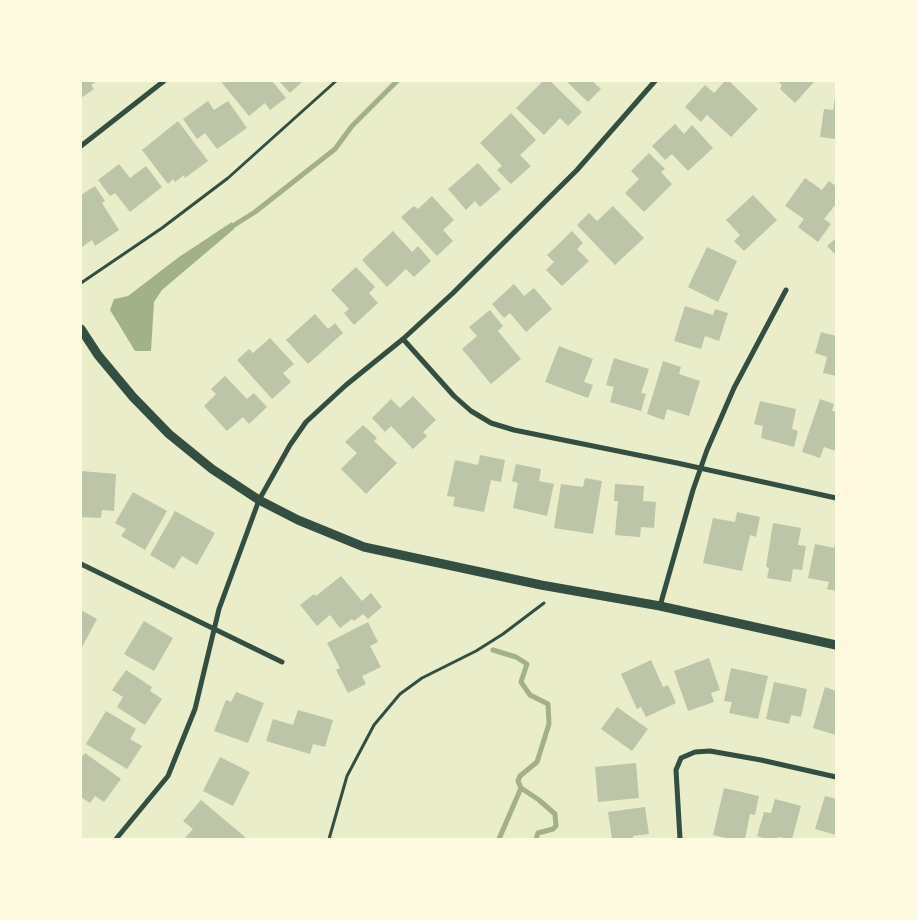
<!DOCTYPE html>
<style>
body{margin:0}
#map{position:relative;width:917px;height:920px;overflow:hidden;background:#e9edc9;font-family:"Noto Sans",sans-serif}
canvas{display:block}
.frame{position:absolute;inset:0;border:82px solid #fefae0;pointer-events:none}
</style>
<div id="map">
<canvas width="917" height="920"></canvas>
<div class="frame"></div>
</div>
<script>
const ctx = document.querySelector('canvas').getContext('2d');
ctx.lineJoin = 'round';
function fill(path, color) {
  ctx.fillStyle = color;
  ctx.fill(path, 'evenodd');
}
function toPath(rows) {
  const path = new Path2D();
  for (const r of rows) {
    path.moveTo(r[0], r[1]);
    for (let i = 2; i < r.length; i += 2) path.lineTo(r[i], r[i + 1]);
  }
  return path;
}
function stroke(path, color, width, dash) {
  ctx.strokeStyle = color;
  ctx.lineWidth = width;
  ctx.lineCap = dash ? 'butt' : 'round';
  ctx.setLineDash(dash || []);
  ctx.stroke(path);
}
fill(toPath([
 [232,222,234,229,162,290,154,302,151,351,135,351,110,310,114,299,128,296,179,257]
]), '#a3b18a');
stroke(toPath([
 [228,229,255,212,335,149,352,126,397,81],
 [493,650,516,657,527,664,521,682,530,695,548,704,549,724,537,762,520,776,518,781,521,788,499,839],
 [521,788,539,800,555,814,556,826,553,829,538,833,536,839]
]), '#a3b18a', 5);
fill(toPath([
 [81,81,97,81,91,85,94,89,81,98],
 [225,81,272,81,286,98,270,110,265,103,249,116,222,83],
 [279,81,303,81,290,93],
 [543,81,550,81,582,112,568,126,560,118,544,135,516,108],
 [566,81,592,81,601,89,588,102],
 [725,81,729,81,758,109,731,137,707,115,701,122,685,107,705,85,714,93],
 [778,81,815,81,795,103,780,89,782,85],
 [835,98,836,139,820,137,824,109,833,110],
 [208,101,214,110,228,101,247,128,217,149,205,133,197,139,183,119],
 [511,113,536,140,520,155,531,166,511,184,497,170,502,166,480,143],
 [178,121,208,161,185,178,184,175,175,182,173,179,168,184,142,150],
 [675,124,684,134,692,125,713,148,688,171,672,154,665,160,652,146],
 [649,153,665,169,661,172,672,184,644,212,625,193,639,179,631,171],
 [478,163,501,189,480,207,475,201,466,210,448,189],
 [119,164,130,178,146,166,162,187,130,212,115,193,110,196,98,180],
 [805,178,822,190,829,181,836,186,836,204,824,219,831,224,818,242,798,227,804,219,785,206],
 [95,186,105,201,102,203,119,230,95,246,92,240,82,247,81,195],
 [753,195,777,220,744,251,734,241,740,235,726,220],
 [432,196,454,220,443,230,453,241,437,256,401,217,414,206,418,209],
 [613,206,644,238,615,265,577,225,589,213,597,221],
 [393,231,412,252,418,246,431,261,414,277,406,269,387,287,362,260],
 [572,231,583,243,577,249,589,261,562,286,546,270,554,262,547,255],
 [836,238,836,255,827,246],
 [707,247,737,261,718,302,688,287],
 [356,267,375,287,369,293,378,303,354,325,344,313,349,309,331,290],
 [514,284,524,296,534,288,552,309,526,332,510,313,504,318,492,304],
 [685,306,713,315,715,309,728,313,719,341,705,336,701,349,674,341],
 [490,310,503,326,498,331,521,359,491,384,462,349,477,336,469,327],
 [315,314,328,329,335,323,343,333,308,364,286,340],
 [821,332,836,336,836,376,823,373,827,357,815,353],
 [270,338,294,364,283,373,291,382,272,399,237,360,249,349,253,353],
 [559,346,593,359,584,382,593,385,588,398,545,382],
 [614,358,649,369,641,393,646,394,641,411,610,402,614,387,606,385],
 [663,361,681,367,679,374,700,381,689,416,667,409,664,420,647,414],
 [225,376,247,399,254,393,267,407,249,424,243,417,227,431,204,406,216,394,211,389],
 [413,396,436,420,423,432,427,436,413,449,391,426,385,432,372,418,391,399,400,408],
 [820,399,834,404,832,411,836,412,836,451,824,447,820,458,802,452],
 [760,401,796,409,792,429,798,431,794,447,761,438,763,426,754,424],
 [363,425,377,438,374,441,397,463,366,494,341,469,357,453,345,442],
 [480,455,505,460,501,482,491,480,484,512,453,506,455,497,447,496,455,460,478,465],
 [516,464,541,469,539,481,554,484,547,516,513,508,518,483,512,481],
 [81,471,116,474,114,511,102,510,101,518,81,517],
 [585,478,602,481,593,534,554,528,561,484,583,487],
 [615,484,644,486,643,501,656,502,654,528,641,527,640,537,615,535,618,501,614,501],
 [133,492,167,511,145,550,121,536,126,529,115,523],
 [175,511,215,533,197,565,182,556,174,569,150,555],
 [737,512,760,517,756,537,750,535,742,571,703,563,713,518,735,522],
 [773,523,801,528,798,545,806,546,802,570,793,569,791,582,767,578,769,568,766,567],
 [835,543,836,543,836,591,827,589,829,582,808,578,815,544,834,548],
 [341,576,362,601,371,593,382,607,368,619,363,614,354,621,352,619,340,628,330,615,317,626,300,605,314,594,316,596],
 [81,610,97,619,81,649],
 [144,621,173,638,154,671,124,654],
 [368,622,378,642,370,646,381,667,362,676,366,684,348,693,336,670,340,668,327,643],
 [709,658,720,690,711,693,714,702,688,711,674,671],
 [651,660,663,687,668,685,676,703,646,717,641,707,637,709,621,674],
 [731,668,768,676,758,719,729,713,732,702,724,701],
 [126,670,152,687,150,691,162,699,145,725,117,707,123,697,112,690],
 [774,682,807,689,801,717,791,715,789,724,766,719],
 [825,687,836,691,836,735,813,728],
 [236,692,264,703,248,743,214,731,226,700,231,702],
 [617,707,648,729,632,751,601,729],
 [298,710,333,720,325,747,313,744,310,754,266,741,273,719,293,725],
 [106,711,136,729,130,739,142,746,127,769,86,744],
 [85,753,121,779,104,802,95,796,90,803,81,797,81,758],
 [220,757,250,772,233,806,203,791],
 [636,763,639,798,598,802,595,767],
 [724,788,759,796,755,815,750,814,745,839,730,839,713,835],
 [825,796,836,799,836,835,815,829],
 [775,799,801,806,792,839,778,837,778,839,766,839,757,836,764,812,771,813],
 [201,800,245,837,244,839,185,838,193,829,183,821],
 [645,807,649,834,633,836,633,839,612,839,608,812]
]), '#bcc5a7');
stroke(toPath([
 [81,283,162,228,228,178,336,81],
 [329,839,347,776,374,725,400,694,422,678,476,651,503,634,544,603]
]), '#344e41', 3);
stroke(toPath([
 [81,146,164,81],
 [403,339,454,396,471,411,491,423,514,430,677,463,836,498],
 [81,564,282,662],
 [660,606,693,490,707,450,734,388,786,290],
 [116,839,168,776,195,709,219,609,259,500,290,445,306,422,346,385,403,339,453,293,577,170,655,81],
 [680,839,676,770,681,758,695,752,710,751,761,760,836,777]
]), '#344e41', 5);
stroke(toPath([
 [81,329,98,355,133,397,169,434,212,469,259,500,298,520,364,547,541,585,660,606,836,645]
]), '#344e41', 9);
</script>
